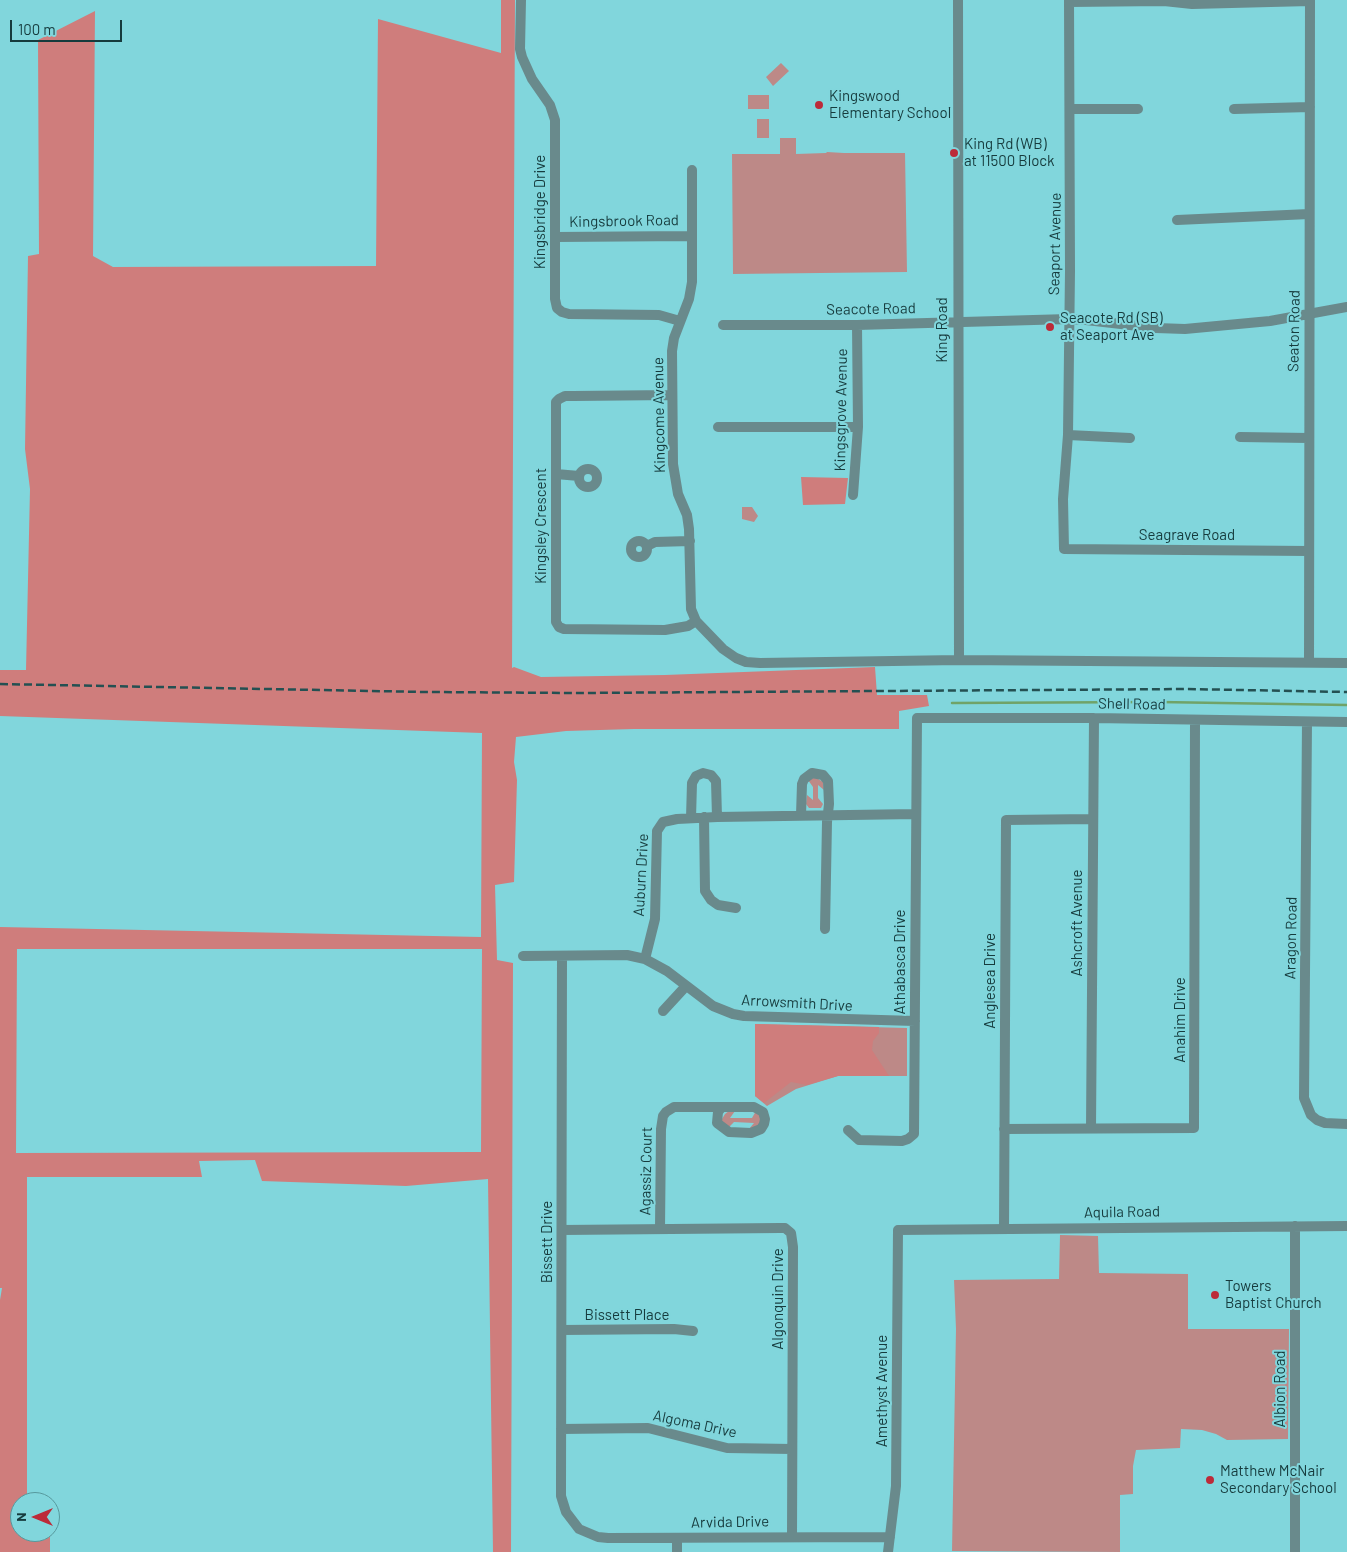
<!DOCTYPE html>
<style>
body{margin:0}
#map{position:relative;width:1347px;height:1552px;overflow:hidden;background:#81d6dc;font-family:Barlow,sans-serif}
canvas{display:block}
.north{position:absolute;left:10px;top:1492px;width:50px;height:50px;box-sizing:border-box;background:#81d6dc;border:1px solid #56989c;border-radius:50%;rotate:270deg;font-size:14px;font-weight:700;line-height:20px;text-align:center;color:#163b3d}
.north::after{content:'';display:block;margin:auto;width:18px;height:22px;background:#bc2b39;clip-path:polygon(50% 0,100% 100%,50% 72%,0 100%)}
.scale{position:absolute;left:10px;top:20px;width:112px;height:22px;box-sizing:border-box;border:2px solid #163b3d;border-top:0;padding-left:6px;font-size:15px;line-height:18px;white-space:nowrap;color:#163b3d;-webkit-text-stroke:4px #81d6dc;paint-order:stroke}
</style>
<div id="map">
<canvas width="1347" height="1552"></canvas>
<div class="north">N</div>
<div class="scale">100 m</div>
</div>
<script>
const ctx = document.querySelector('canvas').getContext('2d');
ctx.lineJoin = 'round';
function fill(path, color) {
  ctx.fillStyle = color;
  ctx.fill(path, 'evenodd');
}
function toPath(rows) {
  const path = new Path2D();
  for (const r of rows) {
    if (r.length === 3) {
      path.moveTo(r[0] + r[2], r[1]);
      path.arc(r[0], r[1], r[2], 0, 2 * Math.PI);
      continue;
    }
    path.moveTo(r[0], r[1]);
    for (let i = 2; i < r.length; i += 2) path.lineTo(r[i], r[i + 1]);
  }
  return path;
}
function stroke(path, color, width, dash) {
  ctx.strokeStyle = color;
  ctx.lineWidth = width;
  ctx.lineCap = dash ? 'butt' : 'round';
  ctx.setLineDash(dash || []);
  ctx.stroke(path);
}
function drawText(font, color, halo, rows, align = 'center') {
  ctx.font = font + ' Barlow,sans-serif';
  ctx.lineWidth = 4;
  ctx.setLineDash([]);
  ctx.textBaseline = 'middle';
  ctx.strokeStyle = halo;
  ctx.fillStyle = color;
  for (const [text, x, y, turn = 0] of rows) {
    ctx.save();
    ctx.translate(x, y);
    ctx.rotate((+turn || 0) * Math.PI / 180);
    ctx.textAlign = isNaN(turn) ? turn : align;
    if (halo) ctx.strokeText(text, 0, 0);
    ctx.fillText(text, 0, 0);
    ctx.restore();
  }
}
fill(toPath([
 [781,63,789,71,773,86,766,77],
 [748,95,769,95,769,109,748,109],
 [757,119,769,119,769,138,757,138],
 [780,138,796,138,796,154,826,153,827,152,844,153,905,153,907,272,733,274,732,154,780,154],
 [742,507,752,507,758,516,754,522,742,519],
 [815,777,823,782,824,790,818,785,818,798,823,804,821,808,809,808,806,804,807,795,813,800,813,787,808,780],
 [755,1024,907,1028,907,1076,838,1076,796,1089,767,1106,755,1096],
 [729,1111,735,1111,730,1118,752,1118,756,1111,761,1116,760,1125,749,1129,754,1123,734,1122,728,1128,722,1122,722,1119,725,1114],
 [1060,1235,1098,1236,1099,1273,1188,1274,1188,1329,1289,1329,1288,1439,1227,1440,1216,1434,1202,1430,1181,1429,1180,1448,1136,1450,1133,1466,1133,1494,1120,1495,1120,1552,952,1551,956,1329,954,1280,1059,1279]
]), '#bd8987');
fill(toPath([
 [501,0,515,0,512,668,514,667,541,677,665,675,875,667,877,695,927,695,929,706,899,711,899,729,634,729,566,731,516,737,514,762,517,780,514,882,495,885,497,960,513,963,511,1552,493,1552,488,1179,406,1186,262,1181,255,1160,199,1161,202,1177,27,1177,27,1502,20,1502,20,1532,50,1533,50,1552,0,1552,0,1300,2,1288,0,1288,0,927,481,937,482,733,0,716,0,670,26,670,30,489,25,449,28,256,39,254,38,40,95,11,93,256,113,267,376,266,378,19,501,53],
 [17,949,482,949,481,1152,16,1153],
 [801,477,848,478,845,504,803,505],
 [755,1024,879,1027,879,1033,873,1041,872,1050,889,1076,838,1076,807,1085,791,1082,764,1103,755,1096]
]), '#cf7d7c');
stroke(toPath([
 [952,703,1159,702,1347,705]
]), '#70a368', 2.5);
stroke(toPath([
 [521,0,520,49,522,57,532,79,550,105,555,120,555,299,557,308,562,312,569,314,659,315,680,321],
 [958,0,959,660],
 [1069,0,1070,271,1068,435,1063,499,1064,549,1309,551],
 [1069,2,1164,1,1192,4,1310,1],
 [1070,109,1138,109],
 [1234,109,1310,107],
 [692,170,692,282,689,299,674,338,672,351,673,464,678,494,687,515,689,529,691,609,696,621,723,649,736,658,746,662,760,663,959,660,1347,663],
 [1177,220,1309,214],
 [556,237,691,236],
 [723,325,857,325,1069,319,1086,320,1156,328,1185,329,1270,321,1347,307],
 [672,395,573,396,565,396,559,399,556,402,556,622,559,627,564,629,665,630,688,626,696,621],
 [718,427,858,427],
 [1068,435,1130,438],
 [1240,437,1309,438],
 [588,478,9],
 [556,474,579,476],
 [853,495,858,427,857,325],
 [639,549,8],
 [647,546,655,542,690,541],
 [1309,662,1310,0],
 [1307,722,1304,1098,1311,1115,1317,1120,1325,1123,1347,1124],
 [801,815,802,784,804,779,812,773,823,775,828,781,829,804,827,822,825,929],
 [704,817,705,891,711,900,718,905,736,908],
 [691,818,692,783,696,776,703,773,711,775,716,781,717,817],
 [523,956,627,955,645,959,667,971,713,1006,733,1014,744,1016,915,1021],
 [562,956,561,1483,561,1496,566,1512,579,1529,598,1537,608,1538,890,1537],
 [645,959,655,919,657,831,663,822,677,819,717,817,916,814],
 [663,1011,686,986],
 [1091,1128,1094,718],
 [1004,1129,1194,1128,1195,721],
 [848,1130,859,1140,902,1141,908,1139,914,1134,917,718,1094,718,1347,722],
 [660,1228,661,1129,663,1116,666,1112,674,1107,754,1107,763,1112,765,1119,764,1124,761,1129,751,1133,729,1132,717,1123,718,1112,722,1107],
 [1004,1229,1006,820,1093,819],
 [562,1230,780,1228,785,1228,791,1233,793,1247,792,1536],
 [562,1330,674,1329,693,1331],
 [561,1429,648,1428,727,1448,792,1449],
 [677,1552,677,1538],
 [888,1552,896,1486,898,1230,1347,1226],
 [1295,1552,1295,1226]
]), '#698a8c', 10);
stroke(toPath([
 [0,684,426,692,577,693,1188,689,1347,692]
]), '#245052', 2.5, [8, 4]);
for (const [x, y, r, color] of [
 [819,105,5,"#bc2b39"],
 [954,153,5,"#bc2b39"],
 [1050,327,5,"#bc2b39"],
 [1215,1295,5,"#bc2b39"],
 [1210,1480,5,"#bc2b39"]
]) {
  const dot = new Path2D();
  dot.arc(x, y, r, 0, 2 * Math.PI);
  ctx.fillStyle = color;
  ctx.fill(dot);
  stroke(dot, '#81d6dc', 2);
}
drawText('15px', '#163b3d', '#81d6dc', [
 ["Kingswood",829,96],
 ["Elementary School",829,113],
 ["King Rd (WB)",964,144],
 ["at 11500 Block",964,161],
 ["Seacote Rd (SB)",1060,318],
 ["at Seaport Ave",1060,335],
 ["Towers",1225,1286],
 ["Baptist Church",1225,1303],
 ["Matthew McNair",1220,1471],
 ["Secondary School",1220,1488]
], 'left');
drawText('15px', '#163b3d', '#81d6dc', [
 ["Kingsbridge Drive",540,212,-90],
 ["Kingsbrook Road",624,221,-1],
 ["Seaport Avenue",1055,244,-89],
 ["Seacote Road",871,309,-1],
 ["King Road",942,330,-90],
 ["Seaton Road",1294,331,-89],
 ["Kingsgrove Avenue",841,410,-89],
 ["Kingcome Avenue",659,415,-91],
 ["Kingsley Crescent",541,526,-90],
 ["Seagrave Road",1187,535],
 ["Shell Road",1132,704,1],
 ["Auburn Drive",641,875,-87],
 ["Ashcroft Avenue",1077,923,-90],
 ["Aragon Road",1291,938,-89],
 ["Athabasca Drive",900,962,-90],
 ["Anglesea Drive",990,981,-90],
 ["Arrowsmith Drive",797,1003,3],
 ["Anahim Drive",1180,1020,-90],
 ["Agassiz Court",646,1171,-89],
 ["Aquila Road",1122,1212,-1],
 ["Bissett Drive",547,1242,-90],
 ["Algonquin Drive",778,1299,-90],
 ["Bissett Place",627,1315],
 ["Albion Road",1280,1389,-90],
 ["Amethyst Avenue",882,1391,-90],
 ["Algoma Drive",695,1424,12],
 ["Arvida Drive",730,1522,-1]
]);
</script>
